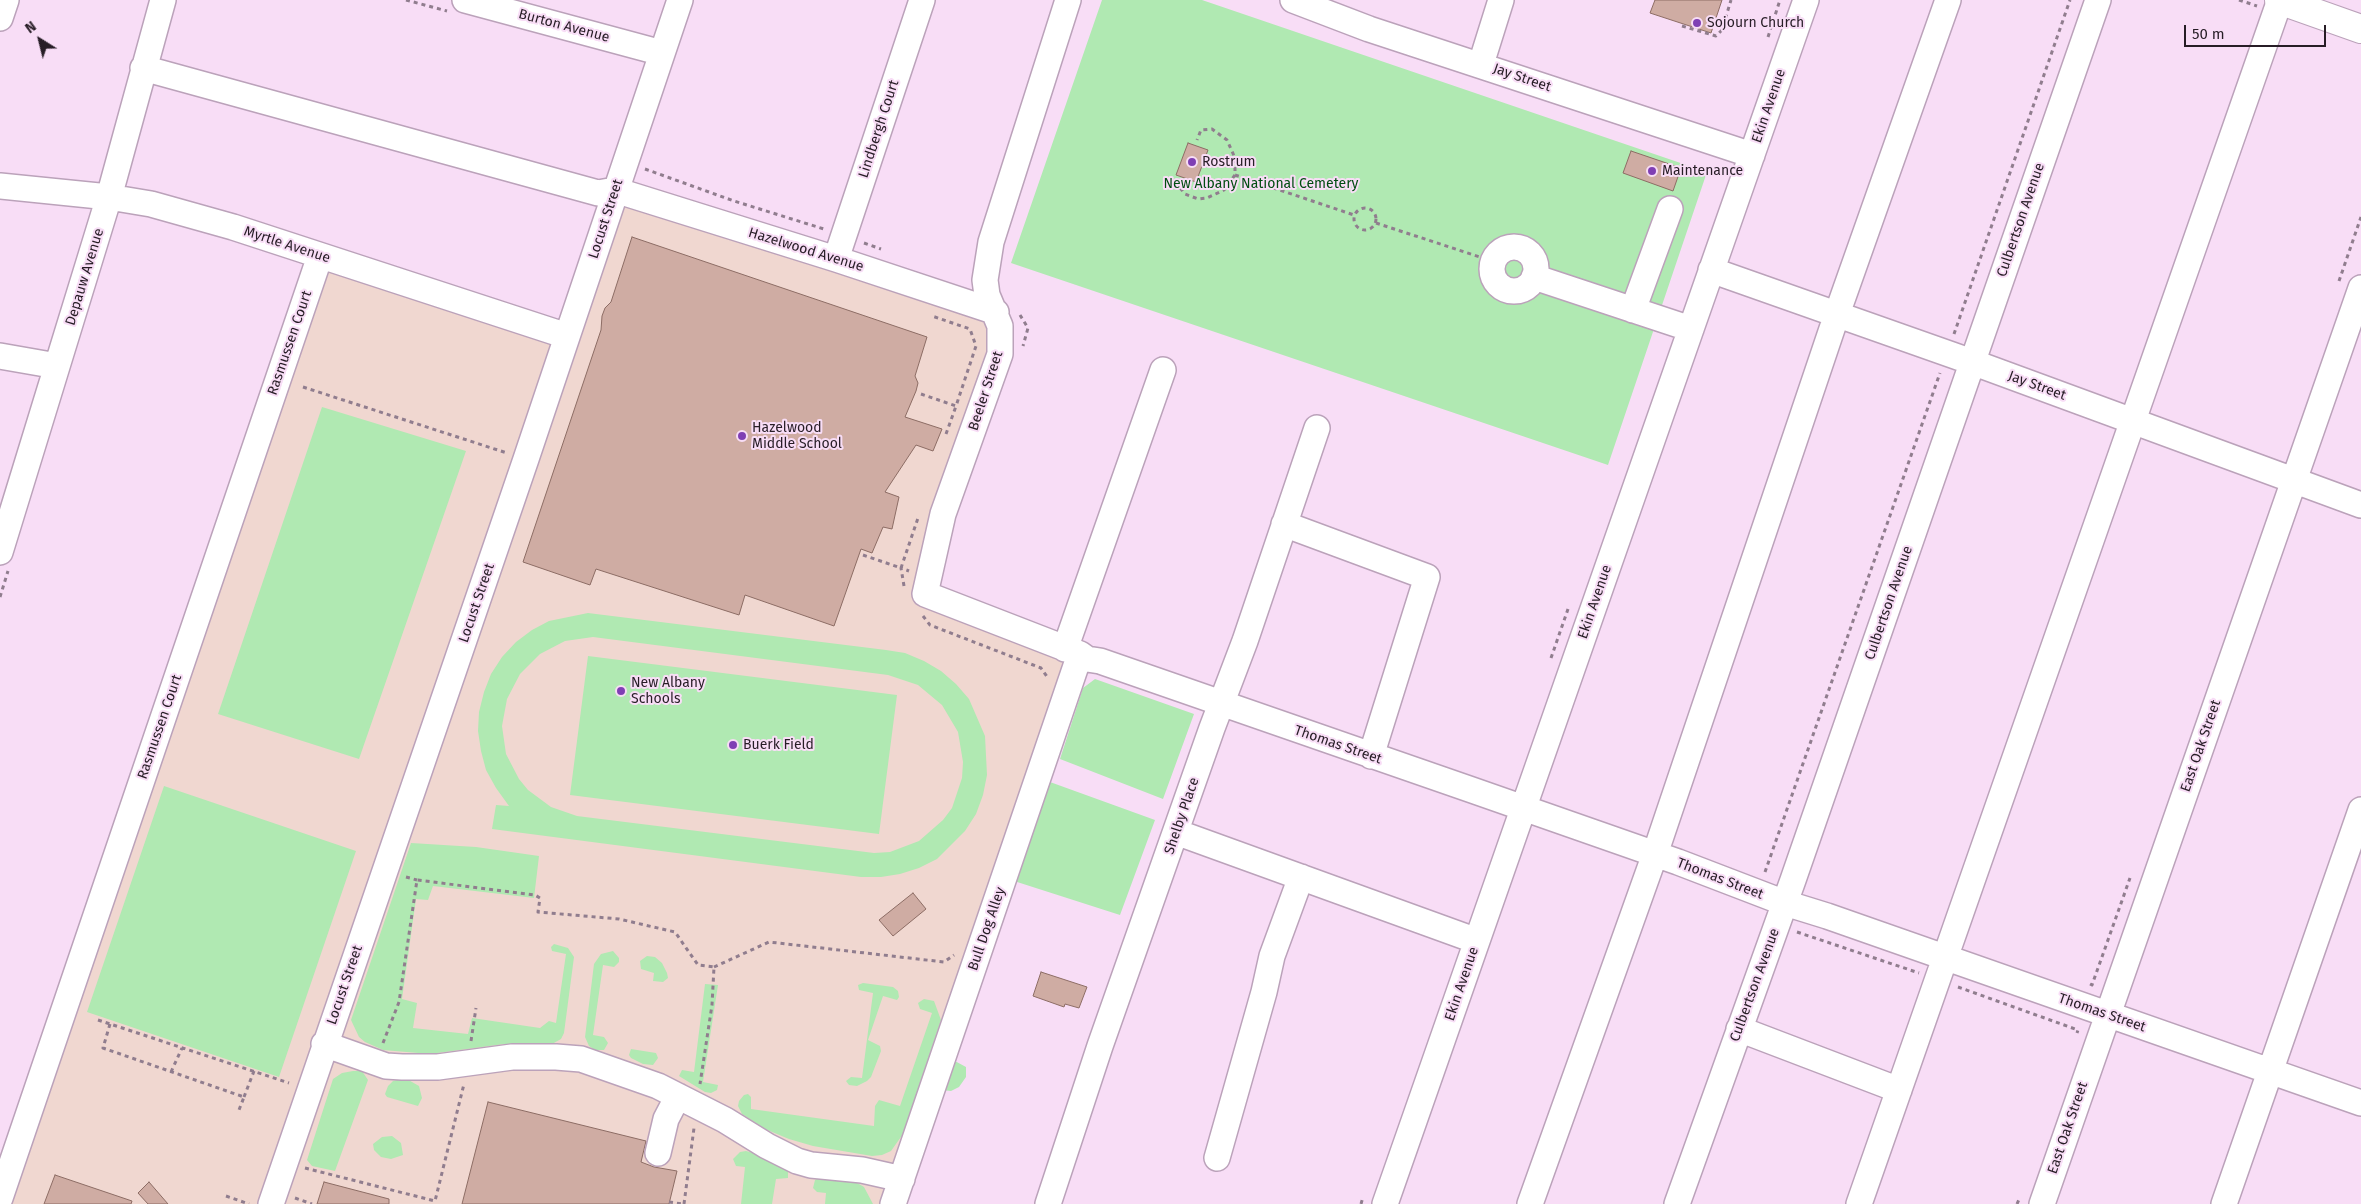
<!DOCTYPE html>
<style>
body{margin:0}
#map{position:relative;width:2361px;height:1204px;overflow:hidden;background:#f8ddf6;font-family:"Fira Sans",sans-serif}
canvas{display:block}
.north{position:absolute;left:15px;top:15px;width:50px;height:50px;-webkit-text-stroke:4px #f8ddf6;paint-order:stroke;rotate:324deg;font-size:14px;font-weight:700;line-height:20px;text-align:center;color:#271d26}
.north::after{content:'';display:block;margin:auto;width:18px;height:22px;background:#271d26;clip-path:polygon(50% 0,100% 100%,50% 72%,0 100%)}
.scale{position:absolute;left:2184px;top:25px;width:142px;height:22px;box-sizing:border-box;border:2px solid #271d26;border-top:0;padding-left:6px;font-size:15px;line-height:18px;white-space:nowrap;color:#271d26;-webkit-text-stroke:4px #f8ddf6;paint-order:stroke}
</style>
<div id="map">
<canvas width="2361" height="1204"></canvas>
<div class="north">N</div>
<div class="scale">50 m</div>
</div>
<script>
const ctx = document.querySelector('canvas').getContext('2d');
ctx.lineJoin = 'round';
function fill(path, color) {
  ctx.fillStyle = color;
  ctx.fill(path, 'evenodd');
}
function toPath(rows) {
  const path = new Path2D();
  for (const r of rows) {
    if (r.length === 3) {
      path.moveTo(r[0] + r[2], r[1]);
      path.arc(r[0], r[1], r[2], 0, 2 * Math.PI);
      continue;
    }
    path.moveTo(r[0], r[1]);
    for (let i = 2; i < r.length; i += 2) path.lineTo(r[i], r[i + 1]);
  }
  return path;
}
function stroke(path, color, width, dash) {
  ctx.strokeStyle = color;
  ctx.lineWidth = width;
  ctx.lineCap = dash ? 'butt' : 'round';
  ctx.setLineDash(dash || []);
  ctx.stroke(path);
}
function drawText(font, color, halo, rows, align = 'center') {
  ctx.font = font + ' "Fira Sans",sans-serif';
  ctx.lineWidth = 4;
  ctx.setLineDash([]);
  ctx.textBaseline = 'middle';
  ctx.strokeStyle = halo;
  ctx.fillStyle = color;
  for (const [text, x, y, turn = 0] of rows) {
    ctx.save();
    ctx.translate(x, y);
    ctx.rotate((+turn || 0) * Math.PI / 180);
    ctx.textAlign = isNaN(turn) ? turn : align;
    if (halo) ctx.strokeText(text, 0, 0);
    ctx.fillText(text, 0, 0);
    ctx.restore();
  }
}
fill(toPath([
 [615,190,996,312,925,594,1080,654,892,1204,0,1204,0,1159,161,727,320,256,567,336]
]), '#f0d7d0');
fill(toPath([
 [1102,0,1202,0,1707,172,1608,465,1011,263],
 [322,407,466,451,359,759,218,714],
 [588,613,886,650,905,653,924,661,941,671,956,684,969,699,985,736,987,775,983,795,976,814,965,831,937,859,919,868,900,874,881,877,861,877,492,829,496,805,509,806,496,788,486,770,481,751,478,731,479,712,484,692,491,674,502,657,516,642,532,630,549,621],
 [593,637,888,675,918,685,942,705,958,732,963,762,962,778,952,808,943,820,919,841,890,852,874,853,577,816,551,807,528,790,519,779,506,754,502,726,507,699,520,674,540,654,565,641],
 [588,656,897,695,879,834,570,795],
 [1095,679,1194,714,1163,799,1060,759,1083,688],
 [1050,782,1155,820,1120,915,1014,881],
 [164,786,356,851,279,1077,87,1012],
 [411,843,476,847,539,856,534,898,433,886,428,900,416,899,402,999,417,1003,413,1028,468,1034,472,1018,540,1028,549,1021,556,1023,566,954,552,951,551,947,554,944,568,948,574,957,564,1033,561,1039,552,1044,504,1044,430,1054,383,1050,365,1042,359,1037,351,1020],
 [613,951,619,958,619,962,614,967,603,965,593,1035,604,1037,608,1043,604,1050,595,1050,589,1046,585,1037,594,964,601,954],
 [647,956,655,957,662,963,667,973,668,978,663,982,653,981,654,973,641,969,640,961],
 [863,983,893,987,898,991,899,997,897,1000,883,996,868,1040,880,1046,881,1051,871,1077,867,1081,857,1086,849,1085,846,1081,851,1077,862,1078,873,993,859,990,858,985],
 [705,984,718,985,703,1082,718,1085,717,1090,711,1093,705,1092,679,1076,682,1070,694,1072],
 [924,999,934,1001,941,1020,903,1134,891,1151,882,1155,872,1156,813,1146,789,1139,765,1129,742,1114,738,1106,739,1101,744,1095,748,1094,751,1097,751,1109,874,1126,875,1106,879,1100,900,1106,932,1013,920,1009,918,1003],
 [631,1049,656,1053,658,1058,653,1065,643,1064,631,1058,629,1055],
 [953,1060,966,1067,966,1077,959,1087,951,1091,942,1090],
 [353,1071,362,1071,368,1080,335,1171,312,1166,307,1160,333,1079,342,1073],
 [405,1078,419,1086,422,1098,418,1106,387,1097,385,1094,388,1086,393,1081],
 [392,1136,401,1143,403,1155,391,1159,381,1157,374,1150,373,1144,382,1137],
 [746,1151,757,1154,788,1171,788,1178,776,1179,772,1204,741,1204,745,1167,736,1166,733,1159,740,1152],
 [820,1177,854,1181,864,1187,873,1204,825,1204,826,1193,817,1192,813,1188,815,1180]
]), '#b0e9b2');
const building = toPath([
 [1655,0,1722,0,1711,33,1650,13,1655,0],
 [1188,143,1208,150,1196,182,1176,175,1188,143],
 [1631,151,1681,168,1673,191,1623,173,1631,151],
 [632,237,927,337,915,376,918,383,916,391,905,417,942,429,933,451,916,445,885,492,899,497,892,529,883,527,872,553,861,549,834,626,745,595,739,615,596,569,590,585,523,562,601,330,602,316,605,308,611,302,632,237],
 [913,893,926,909,893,936,879,920,913,893],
 [1041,972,1087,987,1079,1008,1065,1004,1064,1007,1033,996,1041,972],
 [488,1102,646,1141,641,1162,654,1167,677,1171,669,1204,462,1204,488,1102],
 [55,1175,132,1201,131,1204,44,1204,55,1175],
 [149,1182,168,1204,148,1204,138,1193,149,1182],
 [324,1182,389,1199,389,1204,317,1204,324,1182]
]);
fill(building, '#cfaca3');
stroke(building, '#8d6d65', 1);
const minor = toPath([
 [465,0,662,53],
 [1068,0,991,242,985,280,987,295,1000,326,1000,354,943,514,925,594,1080,654,1087,659,1100,661,1472,790,1678,862,1785,903,1827,916,2361,1103],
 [1293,0,1369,29,1752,155],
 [0,18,6,0],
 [1481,64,1501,0],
 [143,68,598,193,615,190,836,259,996,312],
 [0,186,109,197,151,204,233,227,567,336],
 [1514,269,22],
 [836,259,922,0],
 [1711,270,1972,362,2361,505],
 [1534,277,1691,329],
 [1633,310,1670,209],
 [0,356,57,366],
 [1284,524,1427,577,1371,756],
 [0,552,109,197,163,0],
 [1065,649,1163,370],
 [1176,832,1477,941],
 [1739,1029,1899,1090],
 [324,1044,386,1066,402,1067,438,1067,512,1057,556,1057,581,1059,658,1086,725,1120,767,1146,797,1161,811,1165,862,1170,902,1179],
 [658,1153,666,1119,678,1096],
 [1217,1158,1264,992,1272,956,1301,877],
 [0,1198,320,256],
 [271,1204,526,459,680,0],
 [893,1204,1080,654],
 [1048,1204,1100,1046,1212,728,1245,641,1317,428],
 [1385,1204,1806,0],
 [1530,1204,1655,854,1837,314,1948,0],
 [1677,1204,1793,880,2098,0],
 [1859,1204,2280,0],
 [2042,1204,2361,288],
 [2224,1204,2361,810]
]);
const major = toPath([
 [2279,0,2361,29]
]);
stroke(minor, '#bba2ba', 28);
stroke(major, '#bba2ba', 30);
stroke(toPath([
 [406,0,447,11],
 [2239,0,2257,6],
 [1682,26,1716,36,1722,30,1731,0],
 [1768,37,1780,0],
 [645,169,734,201,824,229],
 [1235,175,1354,215],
 [1183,180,1181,189,1185,194,1198,199,1207,198,1224,190,1235,175,1235,158,1227,140,1212,129,1201,130,1197,140],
 [1365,219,11],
 [1376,223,1492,261],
 [864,243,881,249],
 [2339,281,2361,217],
 [1020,315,1028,328,1023,346],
 [1954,334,2070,0],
 [303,387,507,453],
 [921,394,956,406,976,346,970,329,932,316],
 [946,434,956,406],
 [863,555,901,568,918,518],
 [904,586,901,568,909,571],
 [0,597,8,571],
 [923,616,930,625,1041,668,1048,678],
 [1551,658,1568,609],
 [1765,872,1940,373],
 [406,877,417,880],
 [1797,932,1919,973],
 [714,967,769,942,944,962,954,955],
 [2090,984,2092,985,2130,878],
 [1958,987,2078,1030,2077,1033],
 [98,1020,289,1083],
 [110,1024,103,1048,244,1097,239,1110],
 [471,1041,476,1008],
 [383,1043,399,1002,417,880,535,895,540,898,538,912,619,919,675,932,698,965,714,967,712,1005,700,1084],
 [171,1072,182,1048],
 [244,1097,254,1071],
 [305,1168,435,1201,464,1084],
 [226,1196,249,1204],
 [295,1198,312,1204],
 [669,1202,683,1204],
 [684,1204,694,1128],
 [1361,1204,1363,1197],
 [2017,1204,2020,1197]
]), '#907d8e', 3, [4, 4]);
stroke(minor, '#fff', 25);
stroke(major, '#fff', 28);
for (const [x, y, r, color] of [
 [1697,23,5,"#7f3fb4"],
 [1192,162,5,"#7f3fb4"],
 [1652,171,5,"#7f3fb4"],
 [742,436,5,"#7f3fb4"],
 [621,691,5,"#7f3fb4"],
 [733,745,5,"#7f3fb4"]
]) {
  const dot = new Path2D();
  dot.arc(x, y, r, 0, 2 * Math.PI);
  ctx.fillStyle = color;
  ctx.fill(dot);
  stroke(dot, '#f8ddf6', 2);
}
drawText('14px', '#271d26', '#f8ddf6', [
 ["Sojourn Church",1707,23],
 ["Rostrum",1202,162],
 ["Maintenance",1662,171],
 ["Hazelwood",752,428],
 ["Middle School",752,444],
 ["New Albany",631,683],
 ["Schools",631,699],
 ["Buerk Field",743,745]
], 'left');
drawText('14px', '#271d26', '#f8ddf6', [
 ["Burton Avenue",564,26,15],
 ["Jay Street",1522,78,19],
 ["Ekin Avenue",1769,106,-71],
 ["Lindbergh Court",879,129,-72],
 ["Locust Street",606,219,-72],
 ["Culbertson Avenue",2021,220,-71],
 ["Myrtle Avenue",287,245,18],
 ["Hazelwood Avenue",806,250,17],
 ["Depauw Avenue",85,277,-73],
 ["Rasmussen Court",290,343,-71],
 ["Jay Street",2037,386,20],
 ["Beeler Street",986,391,-72],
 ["Ekin Avenue",1595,602,-71],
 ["Locust Street",477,603,-71],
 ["Culbertson Avenue",1889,603,-71],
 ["Rasmussen Court",160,727,-71],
 ["Thomas Street",1338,745,19],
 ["East Oak Street",2201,746,-71],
 ["Shelby Place",1182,816,-71],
 ["Thomas Street",1720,879,21],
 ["Bull Dog Alley",987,929,-71],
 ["Ekin Avenue",1462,984,-71],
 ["Locust Street",345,985,-71],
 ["Culbertson Avenue",1755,985,-70],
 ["Thomas Street",2102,1013,19],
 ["East Oak Street",2068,1128,-71]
]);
drawText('14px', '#004d11', '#f8ddf6', [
 ["New Albany National Cemetery",1261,184]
]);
</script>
